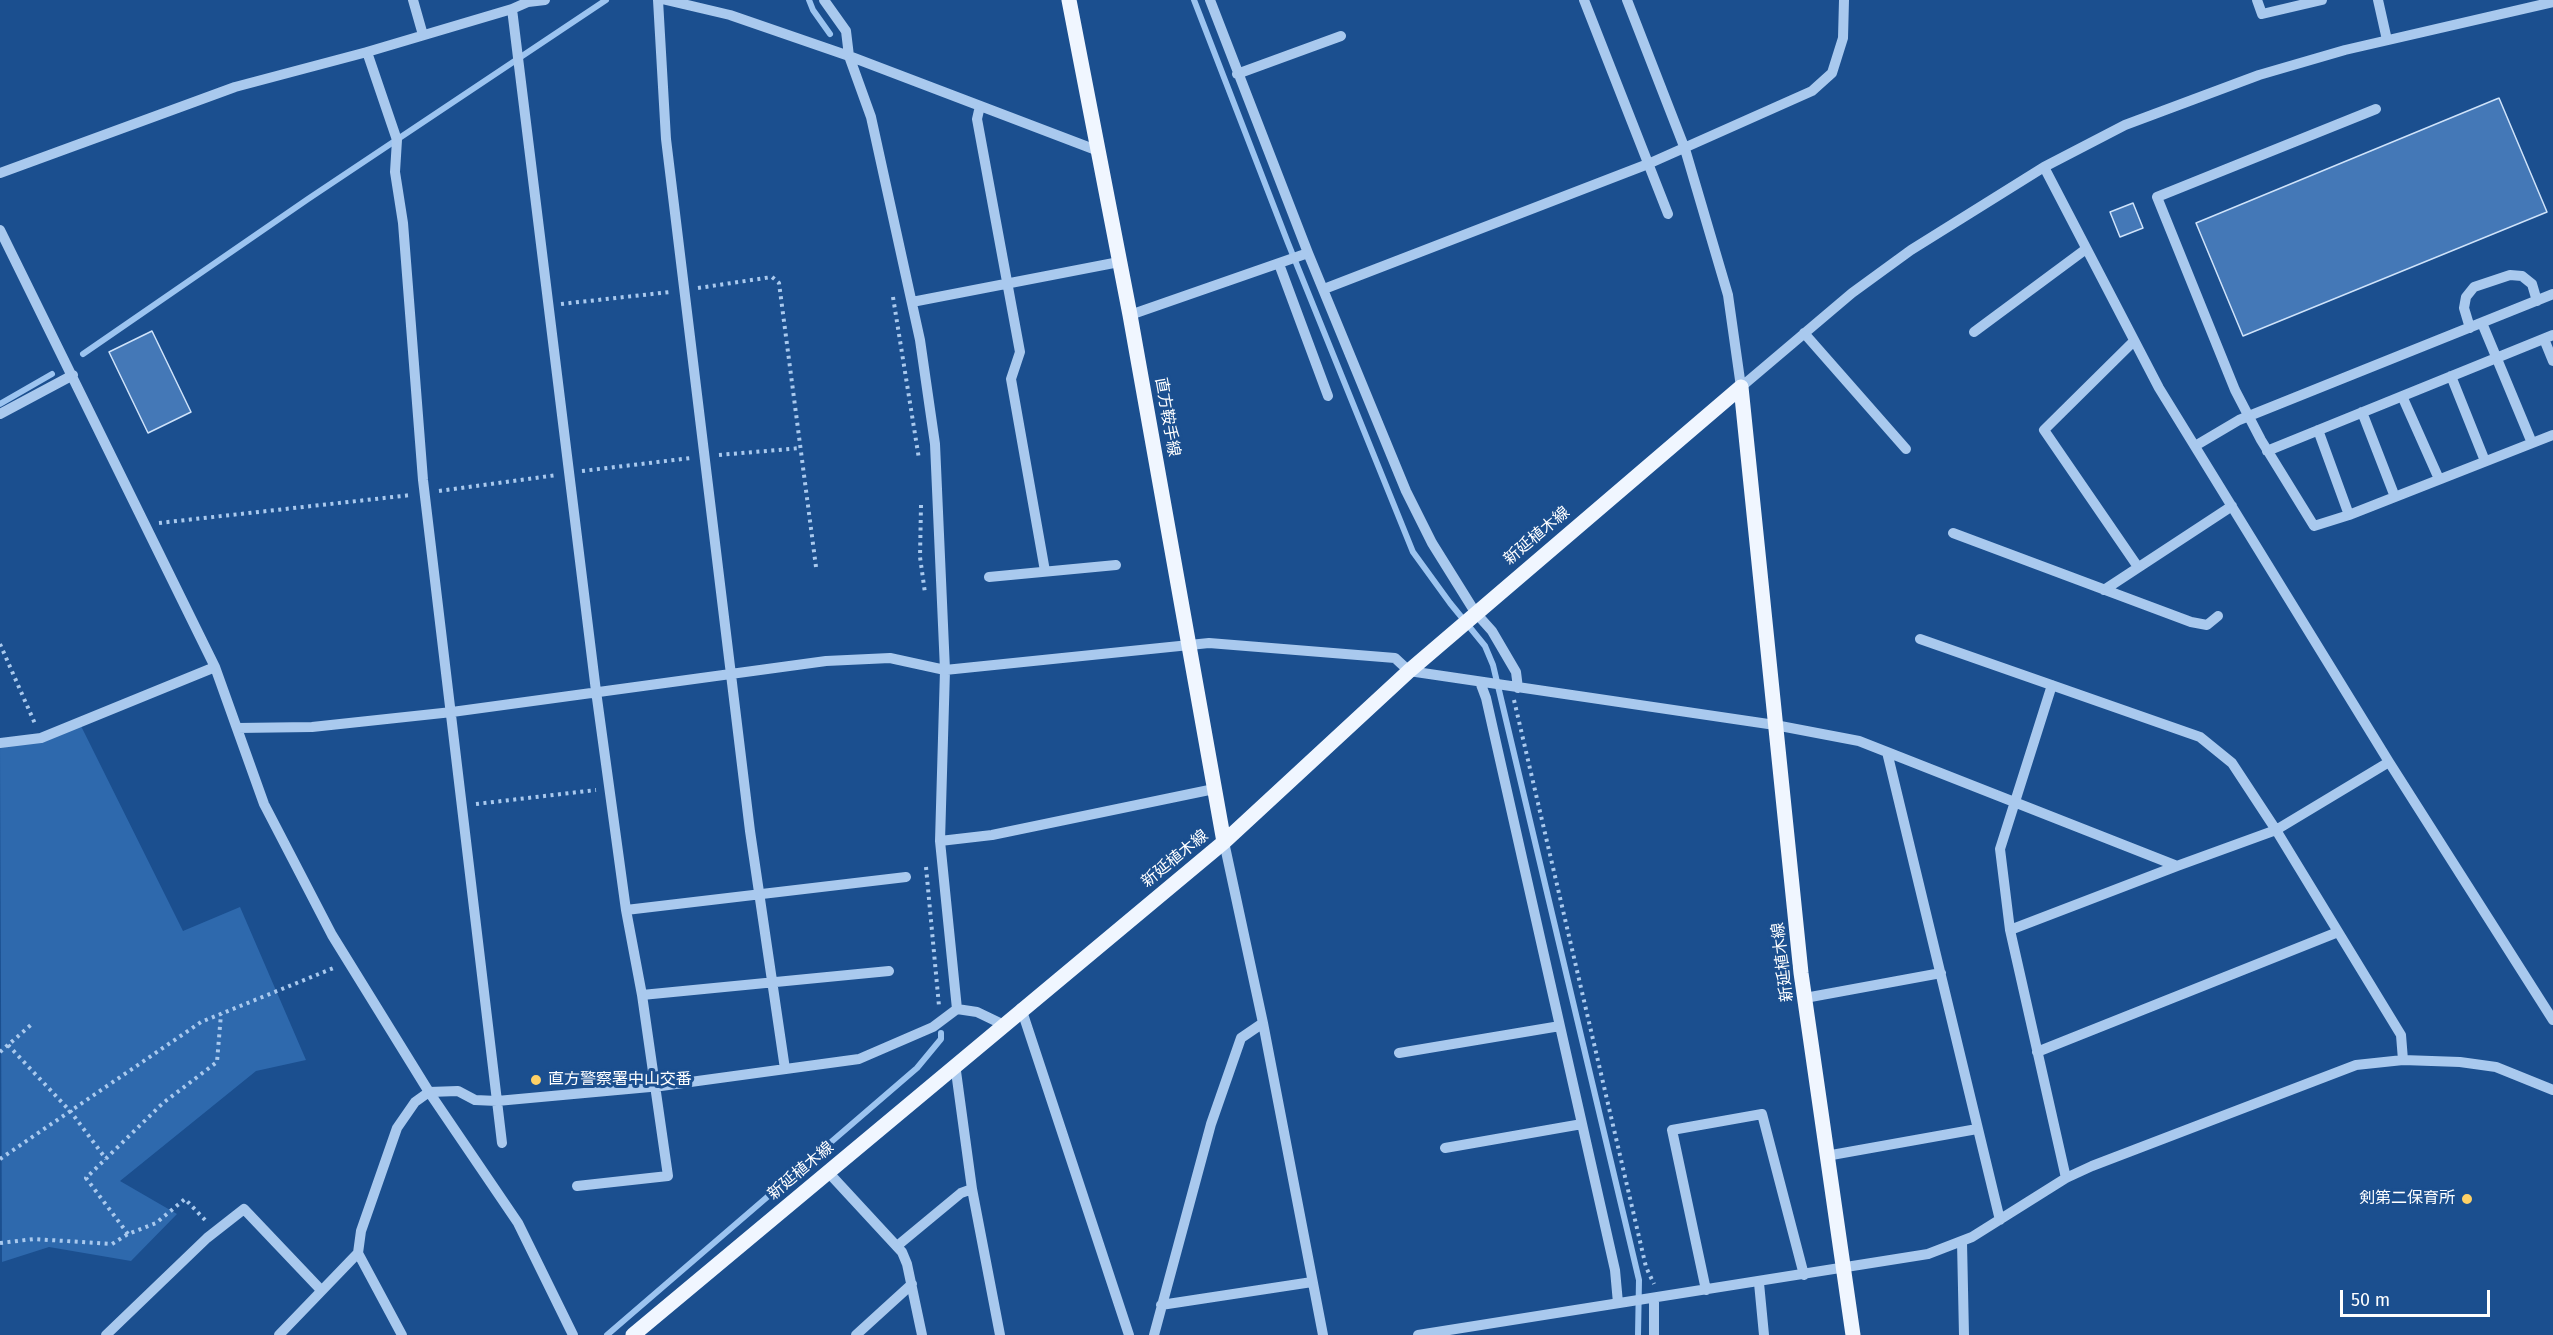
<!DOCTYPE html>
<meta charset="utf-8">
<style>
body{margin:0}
#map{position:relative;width:2553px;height:1335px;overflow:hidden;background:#1b4f8f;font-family:"Fira Sans",sans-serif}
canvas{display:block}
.scale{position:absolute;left:2340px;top:1290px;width:150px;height:27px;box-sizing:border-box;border:3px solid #fff;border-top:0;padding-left:8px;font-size:18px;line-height:21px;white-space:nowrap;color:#fff;-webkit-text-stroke:4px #1b4f8f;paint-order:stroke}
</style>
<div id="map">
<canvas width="2553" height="1335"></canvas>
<div class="scale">50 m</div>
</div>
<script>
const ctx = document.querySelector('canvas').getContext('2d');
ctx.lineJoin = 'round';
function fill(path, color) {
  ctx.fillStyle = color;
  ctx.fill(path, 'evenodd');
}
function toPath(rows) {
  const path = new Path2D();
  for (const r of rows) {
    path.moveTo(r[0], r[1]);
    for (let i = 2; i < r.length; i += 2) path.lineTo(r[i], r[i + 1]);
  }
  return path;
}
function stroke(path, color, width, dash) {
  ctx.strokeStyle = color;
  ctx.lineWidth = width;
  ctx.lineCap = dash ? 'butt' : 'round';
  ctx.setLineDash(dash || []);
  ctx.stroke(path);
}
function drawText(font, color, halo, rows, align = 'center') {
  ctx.font = font + ' "Fira Sans","Noto Sans JP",sans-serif';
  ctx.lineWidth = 6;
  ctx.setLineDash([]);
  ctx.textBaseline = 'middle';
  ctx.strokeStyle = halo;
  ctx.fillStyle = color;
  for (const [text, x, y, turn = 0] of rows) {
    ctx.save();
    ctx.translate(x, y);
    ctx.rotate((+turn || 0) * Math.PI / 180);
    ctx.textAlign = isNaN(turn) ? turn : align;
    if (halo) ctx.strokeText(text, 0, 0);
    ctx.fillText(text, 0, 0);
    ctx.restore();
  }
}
fill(toPath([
 [79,722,183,931,240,907,306,1060,256,1071,120,1181,177,1214,131,1261,49,1247,2,1262,0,743,41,738]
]), '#2e69ad');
stroke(toPath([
 [809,0,813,10,830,34],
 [1194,0,1288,243,1413,552,1450,603,1485,646,1493,665,1639,1280,1638,1335],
 [83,354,308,199,606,0],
 [0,404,52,374],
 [607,1335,917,1068,941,1039,941,1033]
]), '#9cc4f0', 6);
const building = toPath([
 [2499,98,2547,212,2243,336,2196,223,2499,98],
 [2133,203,2143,228,2120,237,2110,212,2133,203],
 [152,331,191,412,148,433,109,352,152,331]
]);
fill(building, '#4478b7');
stroke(building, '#cfe3fa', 1.5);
stroke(toPath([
 [698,288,772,277,779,283,816,567],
 [893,297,919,459],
 [561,304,670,292],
 [719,455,801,448],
 [582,471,691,458],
 [439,491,557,475],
 [921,505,920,557,925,593],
 [159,523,411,495],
 [0,644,36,726],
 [1514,700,1646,1267,1654,1284],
 [476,804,596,790],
 [926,867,939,1006],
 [8,1045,71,1112,106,1159],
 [0,1052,32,1024],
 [0,1159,201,1022,336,967],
 [128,1234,86,1178,163,1103,217,1062,221,1014],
 [0,1243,34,1239,112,1244,128,1234,156,1223,185,1199,207,1222]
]), '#a9c9ee', 4, [3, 4.5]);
stroke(toPath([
 [413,0,423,35],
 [658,0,666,139,750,831,785,1069],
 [666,0,730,15,849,56,1096,150],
 [824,0,846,31,849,56,871,117,920,340,935,444,945,670,940,841,957,1009],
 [1210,0,1308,253,1406,491,1432,543,1475,612,1492,631,1516,672,1518,688],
 [1584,0,1668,214],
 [1627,0,1685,149,1728,295,1741,387],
 [2257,0,2262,14,2322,0],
 [2378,0,2387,40],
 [512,9,596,691,626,910,642,995,668,1176,577,1186],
 [367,52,397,140,395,172,403,223,423,480,502,1143],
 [1237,74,1341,36],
 [980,106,977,119,1020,352,1011,379,1045,571],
 [2376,109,2157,197,2235,390,2261,440,2314,526,2349,515,2553,435],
 [2044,167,2159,388,2389,762,2553,1020],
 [0,173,235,87,367,52,512,9,528,2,545,0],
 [0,230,215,667,264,804,332,935,429,1092,518,1223,573,1335],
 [1279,264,1328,396],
 [1324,289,1648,164,1812,91,1832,73,1843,38,1844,0],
 [912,302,1119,262],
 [1130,315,1308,253],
 [2482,323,2532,443],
 [2470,328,2464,308,2466,297,2474,287,2510,275,2522,276,2532,284,2537,301],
 [1974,332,2086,249],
 [1804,333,1906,449],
 [2544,339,2553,361],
 [2134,341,2044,430,2138,567],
 [2451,376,2485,461],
 [1741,387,1852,293,1911,250,2044,167,2125,125,2259,75,2345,50,2553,2],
 [2402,396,2439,479],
 [2362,412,2395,497],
 [0,414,73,375],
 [2318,430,2349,515],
 [2195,446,2239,420,2553,294],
 [2267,451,2553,335],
 [1953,533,2191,622,2207,625,2218,616],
 [989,577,1116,565],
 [2104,590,2232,506],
 [1920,639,2200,737,2232,763,2276,830,2401,1035,2403,1060],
 [1480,682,1486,698,1615,1270,1618,1303],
 [2052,685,2000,849,2010,930,2066,1178],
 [237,728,312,727,452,712,826,661,890,658,945,670,1209,643,1395,658,1409,671,1775,725,1859,741,2177,866,2276,830,2389,762],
 [0,743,41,738,215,667],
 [1887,752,2000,1220],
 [940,841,992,835,1214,789],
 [1224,842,1263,1023,1323,1335],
 [626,910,906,877],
 [2010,930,2177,866],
 [642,995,889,971],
 [1805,998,1941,973],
 [1021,1008,1129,1335],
 [2037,1052,2338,932],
 [1399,1053,1560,1026],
 [955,1064,972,1189,1000,1335],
 [1445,1148,1582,1124],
 [1826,1156,1977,1129],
 [828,1172,902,1252,907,1264,922,1335],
 [1962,1242,1964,1335],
 [897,1246,961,1193,972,1189],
 [1759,1283,1764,1335],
 [1706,1290,1672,1130,1762,1114,1804,1275],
 [1161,1305,1312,1282],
 [106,1335,207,1238,244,1209,321,1290],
 [279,1335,358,1253],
 [402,1335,358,1253,361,1231,397,1128,415,1102,429,1092,458,1091,475,1100,497,1101,661,1086,859,1059,933,1027,957,1009,977,1012,1002,1024],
 [856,1335,912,1284],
 [1154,1335,1211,1124,1241,1038,1263,1023],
 [1418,1335,1928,1254,1972,1237,2066,1178,2092,1166,2356,1065,2403,1060,2460,1062,2496,1067,2553,1090],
 [1654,1335,1654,1298]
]), '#a9c9ee', 10);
stroke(toPath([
 [1069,0,1130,315,1224,842],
 [1741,387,1801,973,1853,1335],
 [633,1335,1224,842,1409,671,1741,387]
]), '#f0f6ff', 15);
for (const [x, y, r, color] of [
 [536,1080,6,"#ffd166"],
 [2467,1199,6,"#ffd166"]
]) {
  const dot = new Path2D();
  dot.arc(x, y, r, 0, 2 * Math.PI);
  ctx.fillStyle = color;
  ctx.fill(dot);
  stroke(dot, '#1b4f8f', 2);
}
drawText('16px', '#fff', '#1b4f8f', [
 ["直方鞍手線",1167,417,80],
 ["新延植木線",1537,536,-40],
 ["新延植木線",1175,859,-39],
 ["新延植木線",1783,962,-97],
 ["新延植木線",801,1171,-40]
]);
drawText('16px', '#fff', '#1b4f8f', [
 ["直方警察署中山交番",548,1080],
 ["剣第二保育所",2455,1199,"right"]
], 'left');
</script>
